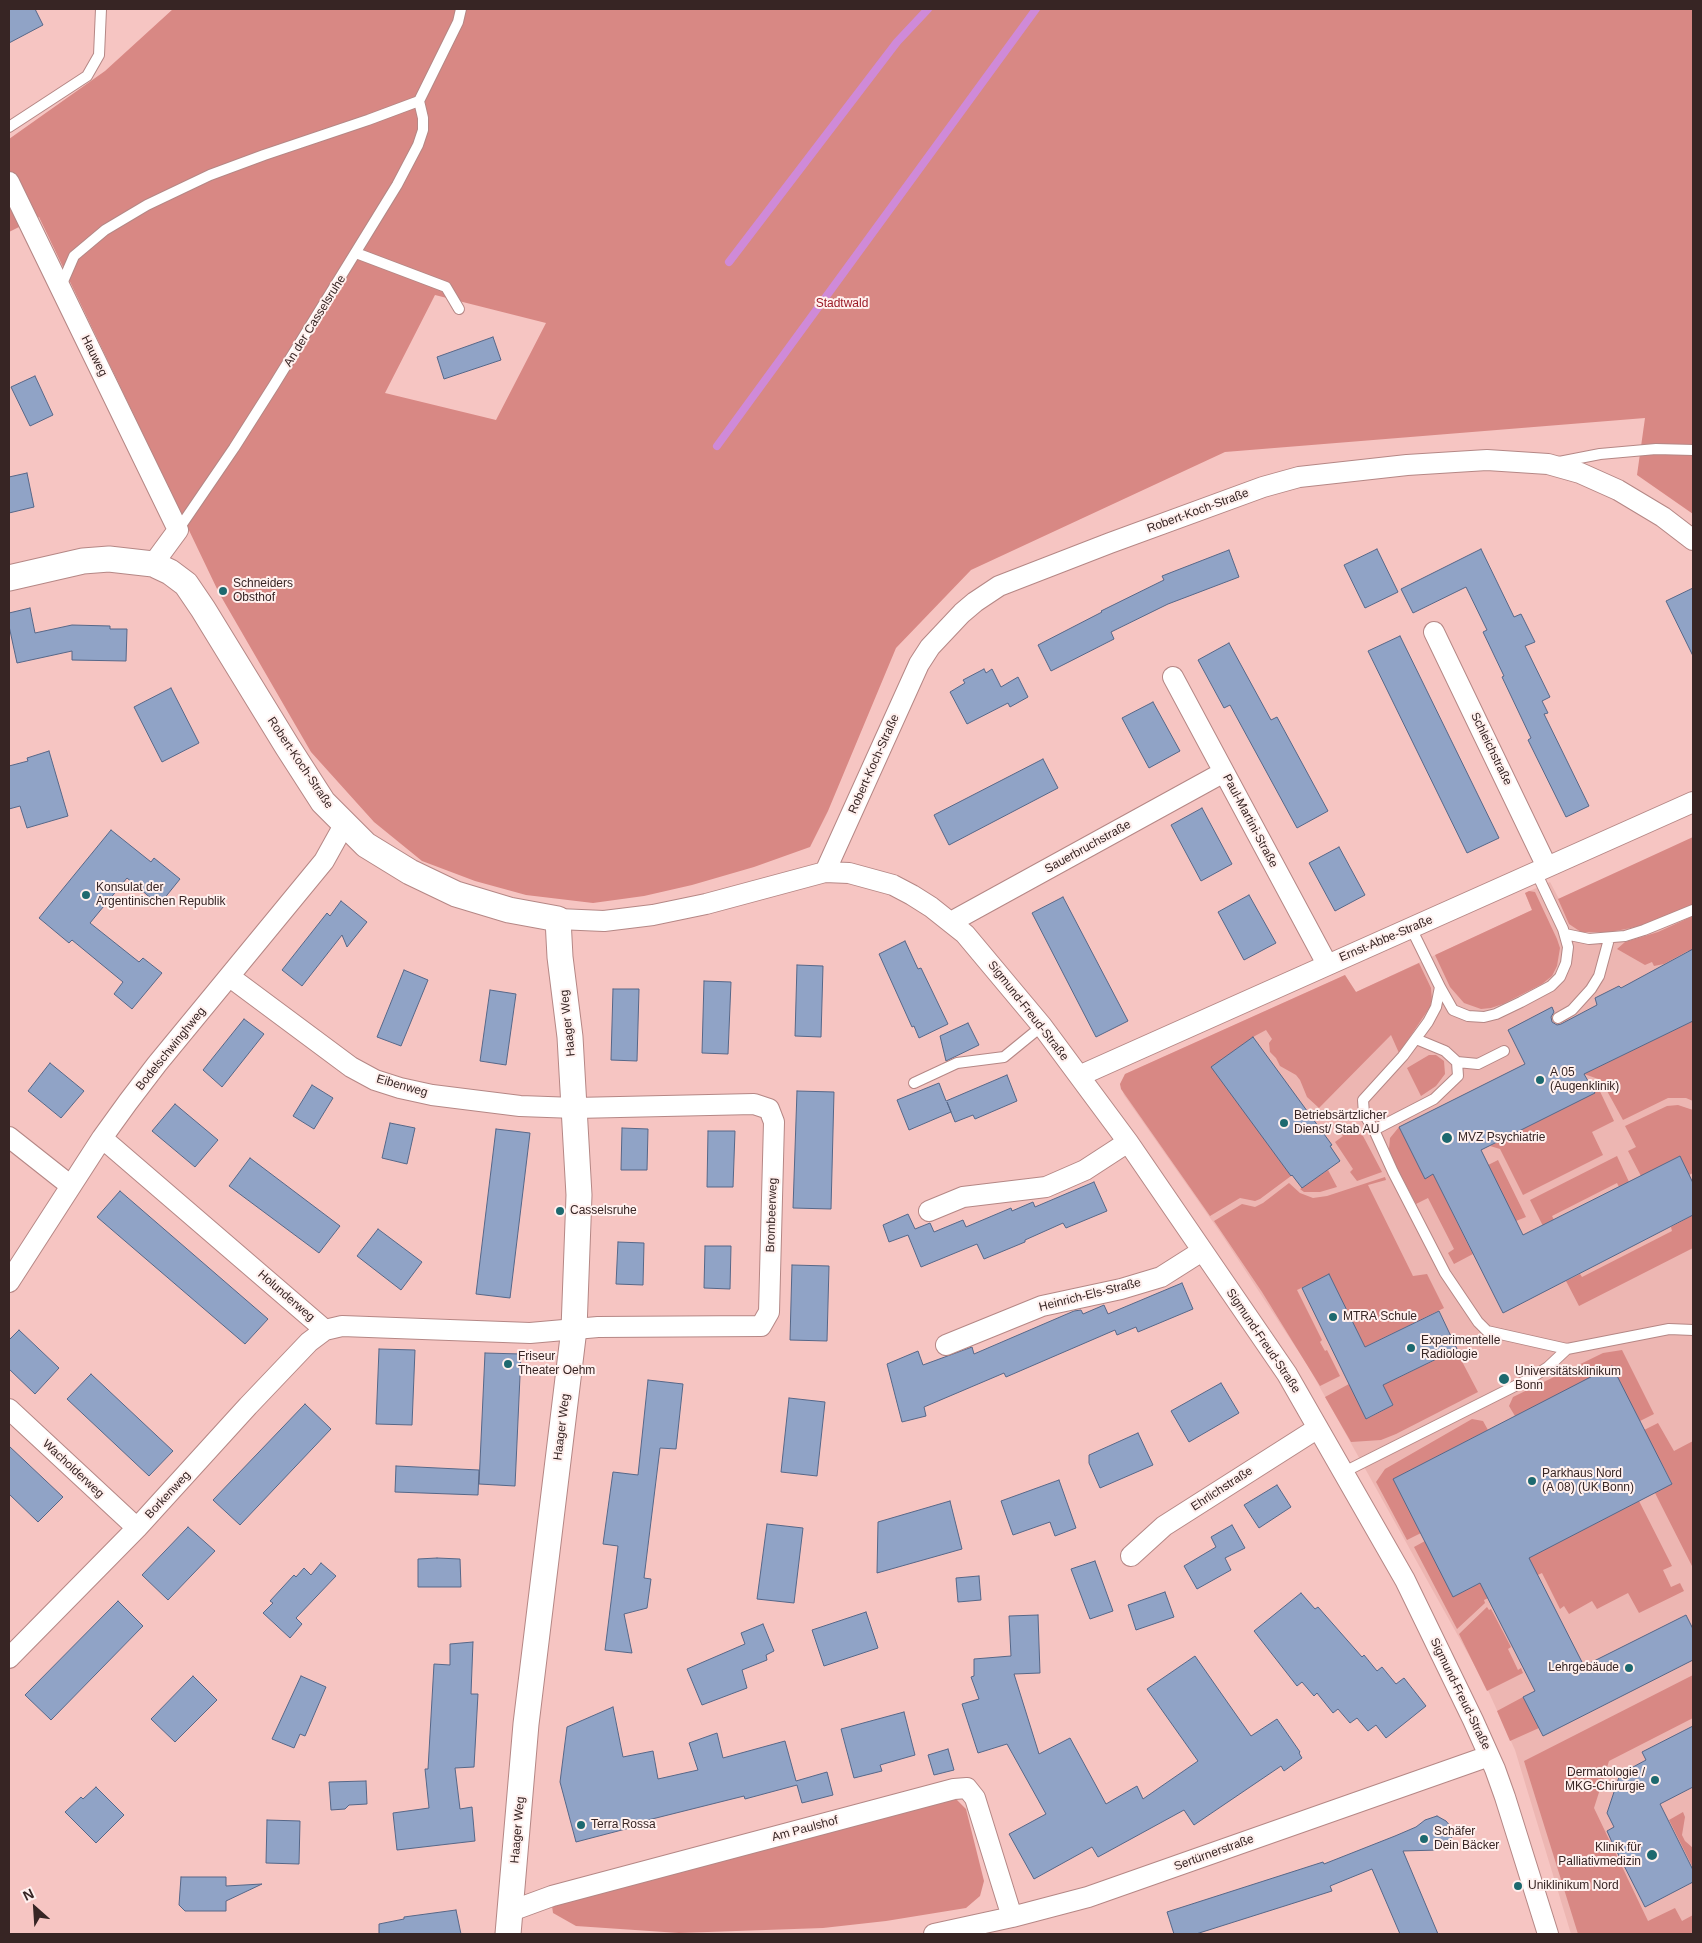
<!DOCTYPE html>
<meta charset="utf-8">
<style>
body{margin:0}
#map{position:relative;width:1702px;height:1943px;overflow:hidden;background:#f6c5c2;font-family:Arial,sans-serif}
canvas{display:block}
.frame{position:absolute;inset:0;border:10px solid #372524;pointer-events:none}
.north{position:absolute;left:10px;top:1883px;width:50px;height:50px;-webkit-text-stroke:4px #fff0ee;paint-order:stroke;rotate:334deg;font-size:14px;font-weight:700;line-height:20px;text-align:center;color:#372524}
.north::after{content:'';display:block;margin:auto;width:18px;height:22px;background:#372524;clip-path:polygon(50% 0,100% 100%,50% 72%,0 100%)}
</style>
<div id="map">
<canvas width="1702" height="1943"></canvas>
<div class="frame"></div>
<div class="north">N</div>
</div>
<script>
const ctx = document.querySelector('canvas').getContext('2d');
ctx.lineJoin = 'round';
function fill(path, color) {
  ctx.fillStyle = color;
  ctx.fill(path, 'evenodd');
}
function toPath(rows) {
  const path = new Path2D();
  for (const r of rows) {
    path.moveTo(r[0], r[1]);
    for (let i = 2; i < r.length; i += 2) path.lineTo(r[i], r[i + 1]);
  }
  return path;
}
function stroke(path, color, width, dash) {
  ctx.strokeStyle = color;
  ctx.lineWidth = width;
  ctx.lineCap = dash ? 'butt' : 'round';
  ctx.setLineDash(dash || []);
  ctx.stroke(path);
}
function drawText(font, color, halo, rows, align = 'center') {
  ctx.font = font + ' Arial,sans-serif';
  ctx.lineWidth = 4;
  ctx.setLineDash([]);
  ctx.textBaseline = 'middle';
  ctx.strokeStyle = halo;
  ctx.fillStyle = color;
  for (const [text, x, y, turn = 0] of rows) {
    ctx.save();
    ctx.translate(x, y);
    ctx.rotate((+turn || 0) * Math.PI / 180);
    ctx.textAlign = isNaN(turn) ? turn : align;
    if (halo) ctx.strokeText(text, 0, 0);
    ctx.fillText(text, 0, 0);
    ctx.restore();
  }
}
fill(toPath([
 [1693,839,1693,1934,1571,1934,1515,1750,1486,1686,1308,1366,1220,1232,1124,1095,1120,1084,1125,1074,1345,975,1356,992,1532,910,1525,893,1550,882,1559,899]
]), '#edb6b2');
fill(toPath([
 [173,9,1693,9,1693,514,1637,475,1645,418,1225,452,971,570,896,648,828,811,810,847,754,867,692,885,644,896,593,903,526,895,475,881,422,861,374,822,311,752,219,593,39,217,9,232,9,139,105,71],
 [435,295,546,323,496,420,385,393],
 [1693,837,1693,905,1657,921,1631,928,1610,932,1581,932,1569,924,1558,899],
 [1529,891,1535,892,1557,939,1560,948,1557,966,1552,976,1542,984,1503,1004,1491,1008,1481,1009,1464,1003,1450,987,1435,955,1532,910,1525,893],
 [1693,916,1693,956,1692,956,1688,951,1664,964,1654,966,1652,962,1645,965,1617,949,1625,942,1658,932],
 [1419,963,1431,988,1432,1000,1430,1007,1399,1053,1391,1035,1319,1108,1307,1097,1300,1080,1296,1075,1280,1066,1276,1058,1270,1052,1269,1043,1272,1039,1266,1030,1253,1037,1212,1067,1291,1176,1260,1199,1255,1201,1240,1198,1210,1216,1121,1089,1120,1084,1125,1074,1345,975,1356,992],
 [1693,1021,1693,1101,1686,1098,1668,1098,1623,1120,1601,1080,1584,1074],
 [1429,1055,1436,1055,1444,1061,1445,1074,1436,1086,1421,1096,1407,1068],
 [1591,1081,1596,1083,1614,1121,1592,1132,1603,1155,1523,1195,1500,1149,1490,1146,1594,1093,1589,1082],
 [1678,1105,1693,1110,1693,1173,1689,1175,1680,1156,1641,1176,1628,1151,1636,1147,1625,1126,1667,1106],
 [1399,1127,1425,1178,1433,1174,1473,1254,1454,1264,1448,1253,1454,1249,1428,1198,1416,1204,1390,1155,1389,1149,1390,1138],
 [1345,1130,1351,1130,1363,1136,1382,1172,1357,1181,1350,1172,1353,1169,1335,1142,1343,1136,1340,1133],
 [1617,1156,1629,1182,1619,1187,1617,1183,1552,1216,1554,1220,1543,1226,1530,1200],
 [1498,1160,1526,1217,1516,1221,1488,1165],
 [1328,1170,1337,1187,1320,1192,1304,1192,1300,1189],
 [1385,1177,1386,1180,1368,1185,1413,1276,1427,1274,1444,1308,1365,1347,1329,1275,1297,1290,1322,1340,1320,1342,1325,1351,1327,1350,1340,1376,1320,1386,1262,1292,1214,1221,1242,1204,1255,1207,1263,1203,1289,1183,1300,1193,1313,1198,1327,1196],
 [1693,1215,1693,1248,1579,1306,1566,1281,1580,1274,1582,1277,1672,1231,1671,1227],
 [1456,1350,1478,1392,1396,1434,1381,1440,1351,1442,1325,1397,1349,1384,1367,1419,1393,1405,1383,1385],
 [1622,1350,1654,1414,1640,1421,1612,1367,1515,1416,1509,1406,1513,1397,1603,1353],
 [1472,1419,1483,1421,1488,1430,1393,1479,1421,1533,1407,1540,1376,1482,1385,1469],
 [1658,1423,1674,1451,1693,1441,1693,1568,1655,1493,1672,1483,1644,1430],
 [1639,1501,1672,1566,1663,1570,1671,1587,1680,1583,1684,1591,1639,1613,1628,1593,1597,1609,1592,1601,1569,1614,1564,1606,1560,1609,1542,1573,1484,1600,1485,1603,1457,1629,1414,1547,1425,1541,1453,1597],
 [1487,1607,1489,1610,1491,1609,1511,1647,1508,1649,1518,1670,1521,1668,1523,1673,1487,1691,1459,1634],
 [1693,1675,1693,1718,1609,1761,1594,1808,1648,1921,1675,1908,1682,1921,1693,1915,1693,1934,1578,1934,1524,1761],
 [1523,1697,1539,1728,1510,1741,1497,1711],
 [948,1799,957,1800,966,1809,984,1881,980,1896,966,1908,886,1921,823,1928,679,1933,576,1926,553,1913,552,1906,558,1903],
 [1683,1812,1685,1817,1682,1835,1685,1841,1693,1848,1693,1868,1669,1820]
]), '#d88884');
stroke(toPath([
 [729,262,897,42,928,9],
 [717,446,1036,9]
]), '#cf8ad8', 8);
const building = toPath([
 [9,9,35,9,43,25,9,43,9,9],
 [493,337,501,360,444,379,437,357,493,337],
 [35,376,53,415,30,426,11,387,35,376],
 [27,473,34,507,9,513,9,477,27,473],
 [1377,549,1398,592,1365,608,1344,565,1377,549],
 [1481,549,1514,617,1521,614,1535,642,1525,646,1550,697,1542,701,1548,713,1544,714,1589,806,1566,817,1528,740,1531,738,1502,677,1504,676,1483,632,1487,630,1466,587,1413,613,1401,589,1481,549],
 [1229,550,1239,577,1168,604,1111,632,1114,639,1051,671,1038,645,1102,612,1101,611,1164,580,1162,576,1229,550],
 [1693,588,1693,656,1666,601,1693,588],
 [30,608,35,633,72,625,110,626,110,629,127,629,126,661,72,660,72,651,17,663,9,626,9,613,30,608],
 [1400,636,1499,838,1467,853,1368,651,1400,636],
 [1229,643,1271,720,1277,717,1328,811,1297,828,1230,705,1224,708,1198,660,1229,643],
 [984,669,986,673,992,669,1001,687,1018,677,1028,697,1010,707,1008,703,967,724,950,692,965,683,963,680,984,669],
 [171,688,199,743,162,762,134,707,171,688],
 [1153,702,1180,751,1149,768,1122,718,1153,702],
 [49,751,68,816,27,828,20,806,9,809,9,766,28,761,27,758,49,751],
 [1043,759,1058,788,949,845,934,815,1043,759],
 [1202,808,1232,864,1201,881,1171,825,1202,808],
 [111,830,151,862,154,858,180,879,159,905,127,878,90,923,139,962,143,958,162,973,132,1009,114,994,123,982,72,940,69,943,39,918,111,830],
 [1339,847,1365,895,1335,911,1309,863,1339,847],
 [1249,895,1276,943,1244,960,1218,912,1249,895],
 [1063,897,1128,1021,1096,1037,1032,913,1063,897],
 [341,901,367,922,347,947,342,935,302,986,282,970,327,913,330,916,341,901],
 [905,941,918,969,921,968,948,1024,919,1038,914,1026,912,1027,879,954,905,941],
 [1693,949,1693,1021,1584,1074,1595,1093,1481,1150,1523,1235,1680,1156,1693,1183,1693,1215,1503,1313,1433,1174,1425,1179,1399,1127,1525,1064,1508,1030,1552,1007,1554,1012,1551,1017,1552,1022,1557,1025,1561,1024,1597,1005,1595,998,1619,986,1621,988,1693,949],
 [797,965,823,966,821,1037,795,1036,797,965],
 [404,970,428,980,401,1046,377,1037,404,970],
 [704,981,731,982,728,1054,702,1053,704,981],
 [613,989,639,989,637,1061,611,1060,613,989],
 [490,990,516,994,506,1065,480,1061,490,990],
 [244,1019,264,1034,222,1087,203,1070,244,1019],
 [968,1023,979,1045,946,1061,940,1036,968,1023],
 [1253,1037,1332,1145,1330,1146,1340,1161,1302,1188,1292,1175,1291,1176,1211,1067,1253,1037],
 [50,1063,84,1091,61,1118,28,1091,50,1063],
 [1007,1075,1017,1101,975,1119,973,1115,955,1122,947,1102,951,1112,909,1130,897,1100,939,1083,946,1101,1007,1075],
 [312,1085,333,1098,314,1129,293,1116,312,1085],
 [797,1091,834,1092,831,1209,793,1208,797,1091],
 [175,1104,218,1140,195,1167,152,1131,175,1104],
 [390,1123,415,1128,407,1164,382,1158,390,1123],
 [622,1128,648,1129,647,1170,621,1170,622,1128],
 [496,1129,530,1133,510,1298,476,1294,496,1129],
 [708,1131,735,1131,733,1187,707,1187,708,1131],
 [250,1158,340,1226,319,1253,229,1186,250,1158],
 [1094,1182,1107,1211,1066,1228,1063,1223,1025,1240,1025,1242,984,1259,977,1244,921,1267,908,1235,889,1242,883,1225,908,1214,915,1229,930,1223,934,1232,963,1220,966,1227,1011,1208,1012,1211,1033,1202,1035,1207,1094,1182],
 [120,1191,268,1319,245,1344,97,1217,120,1191],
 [378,1229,422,1262,401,1290,357,1256,378,1229],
 [618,1242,644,1243,643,1285,616,1284,618,1242],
 [705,1246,731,1246,730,1289,704,1288,705,1246],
 [792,1265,829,1266,827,1341,790,1340,792,1265],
 [1329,1274,1365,1347,1439,1311,1457,1349,1383,1385,1393,1405,1366,1419,1302,1288,1329,1274],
 [1182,1283,1193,1309,1138,1332,1136,1327,1117,1335,1115,1330,1006,1377,1004,1373,924,1407,926,1416,902,1422,887,1364,918,1351,923,1365,972,1347,974,1354,1074,1311,1081,1310,1083,1314,1104,1305,1108,1314,1182,1283],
 [19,1330,59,1368,35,1394,9,1369,9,1340,19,1330],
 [379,1349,415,1350,412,1425,376,1424,379,1349],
 [485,1353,521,1354,515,1486,479,1484,485,1353],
 [1612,1366,1672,1484,1529,1558,1584,1666,1686,1615,1693,1629,1693,1660,1543,1736,1523,1697,1535,1691,1480,1583,1453,1597,1393,1479,1612,1366],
 [91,1374,173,1451,149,1476,67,1399,91,1374],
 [648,1380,683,1384,676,1449,660,1448,644,1578,651,1579,647,1608,624,1614,632,1653,605,1650,618,1546,603,1544,613,1472,638,1475,648,1380],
 [1221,1383,1239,1413,1189,1442,1171,1411,1221,1383],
 [789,1398,825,1402,817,1476,781,1472,789,1398],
 [305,1404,331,1429,240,1525,213,1500,305,1404],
 [1138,1433,1153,1465,1100,1488,1089,1463,1089,1455,1138,1433],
 [9,1446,63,1497,38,1522,9,1494,9,1446],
 [396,1466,479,1470,478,1495,395,1492,396,1466],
 [1059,1480,1076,1528,1055,1536,1050,1522,1013,1535,1001,1501,1059,1480],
 [1277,1485,1291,1507,1259,1528,1244,1505,1277,1485],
 [950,1501,962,1549,877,1573,878,1522,950,1501],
 [767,1524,803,1528,794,1603,757,1599,767,1524],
 [1232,1525,1245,1548,1225,1558,1231,1570,1197,1589,1184,1566,1216,1547,1211,1537,1232,1525],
 [188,1527,215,1551,168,1600,142,1575,188,1527],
 [437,1558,460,1559,461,1587,418,1587,418,1559,437,1558],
 [1095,1561,1113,1611,1090,1619,1071,1569,1095,1561],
 [321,1563,336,1576,296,1618,302,1624,290,1638,263,1613,273,1603,270,1601,294,1575,296,1577,304,1568,311,1575,321,1563],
 [979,1576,981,1600,958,1602,956,1578,979,1576],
 [1165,1592,1174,1617,1136,1630,1128,1605,1165,1592],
 [1301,1593,1315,1609,1318,1607,1362,1657,1364,1655,1377,1671,1382,1667,1396,1684,1404,1678,1426,1706,1386,1738,1376,1725,1368,1731,1357,1718,1350,1723,1338,1709,1333,1713,1317,1693,1314,1696,1302,1682,1297,1686,1254,1631,1301,1593],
 [118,1601,143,1626,51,1720,25,1695,118,1601],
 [866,1612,878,1648,824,1666,812,1630,866,1612],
 [1038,1615,1040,1673,1014,1674,1039,1754,1070,1738,1106,1804,1137,1786,1143,1799,1198,1761,1147,1689,1195,1656,1251,1736,1277,1719,1300,1752,1299,1753,1302,1758,1284,1771,1281,1766,1194,1825,1184,1810,1098,1857,1092,1847,1034,1879,1009,1834,1046,1814,1007,1744,978,1753,962,1704,979,1699,971,1677,974,1676,974,1659,1011,1656,1009,1616,1038,1615],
 [763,1624,774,1651,766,1655,767,1660,742,1670,747,1688,702,1705,687,1669,745,1644,741,1633,763,1624],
 [473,1642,471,1694,478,1694,474,1767,455,1768,460,1809,472,1807,475,1841,397,1850,393,1813,429,1808,425,1769,428,1769,434,1664,450,1665,450,1644,473,1642],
 [193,1676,217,1700,175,1742,151,1719,193,1676],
 [301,1676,326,1687,305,1736,300,1734,294,1748,272,1739,301,1676],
 [613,1707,623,1757,653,1751,658,1779,698,1770,689,1743,717,1733,723,1758,785,1741,796,1781,827,1772,833,1795,802,1803,797,1785,745,1799,744,1796,640,1822,641,1825,576,1842,560,1782,567,1727,613,1707],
 [904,1712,915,1755,880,1765,882,1771,854,1778,841,1729,904,1712],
 [1693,1726,1693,1787,1660,1804,1693,1870,1693,1882,1645,1907,1611,1840,1607,1831,1614,1827,1607,1813,1620,1774,1646,1760,1642,1752,1693,1726],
 [948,1749,954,1770,934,1775,928,1755,948,1749],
 [366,1781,367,1804,349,1805,345,1809,331,1810,329,1782,366,1781],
 [96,1787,124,1815,96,1843,65,1812,81,1797,83,1799,96,1787],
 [1437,1816,1446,1821,1451,1827,1452,1837,1447,1846,1438,1850,1403,1851,1438,1934,1400,1934,1372,1869,1330,1886,1332,1891,1196,1934,1174,1934,1167,1912,1323,1862,1324,1864,1395,1836,1416,1827,1425,1820,1437,1816],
 [267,1820,300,1821,299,1864,266,1863,267,1820],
 [181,1877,226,1877,226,1886,262,1884,226,1901,226,1911,185,1911,179,1905,181,1877],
 [456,1910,461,1934,379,1934,379,1924,404,1919,404,1917,456,1910]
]);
fill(building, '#90a3c6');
stroke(building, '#566788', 1);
const service = toPath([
 [9,127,87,76,99,55,101,9],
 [356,253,446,287,459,309],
 [61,286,74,256,105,230,147,205,210,175,264,155,368,120,419,101],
 [1559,462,1600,454,1656,449,1693,450],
 [178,530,234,448,274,385,397,185,418,145,423,130,423,118,419,101,458,22,461,9],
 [1411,928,1440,987,1436,1007,1428,1022,1403,1056,1363,1100,1364,1114,1374,1130,1393,1172,1445,1273,1478,1322,1487,1331,1567,1349,1669,1329,1693,1330],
 [1565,934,1589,939,1625,936,1644,930,1693,910],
 [1440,987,1453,1010,1468,1016,1484,1017,1496,1014,1521,1002,1551,986,1560,977,1566,963,1568,947,1563,929,1536,872],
 [1558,1018,1572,1010,1591,989,1599,976,1609,939],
 [1416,1039,1445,1051,1457,1062,1478,1064,1504,1051],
 [914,1083,957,1063,1004,1057,1042,1026],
 [1374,1130,1434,1099,1458,1076,1457,1062],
 [1344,1472,1531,1378,1548,1367,1567,1349]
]);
const minor = toPath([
 [9,182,178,530,153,564],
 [1434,632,1547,867],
 [1173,677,1327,964],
 [825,872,919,664,930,647,962,613,975,602,999,586,1110,543,1263,487,1299,477,1407,465,1487,460,1548,464,1580,473,1618,490,1663,517,1693,540],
 [558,919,604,921,653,915,706,904,825,872,849,873,893,885,912,895,931,907,965,934,1042,1026,1128,1142,1287,1374,1405,1580,1473,1720,1495,1769,1505,1797,1548,1934],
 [951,922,1224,772],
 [1079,1076,1693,802],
 [9,1137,71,1186],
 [102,1138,325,1330],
 [929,1211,963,1197,1046,1187,1085,1170,1128,1142],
 [9,1282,102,1138,128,1102,157,1064,324,861,344,825],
 [946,1345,1042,1306,1121,1289,1161,1277,1202,1251],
 [9,1409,137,1528],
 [1131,1556,1164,1526,1318,1428],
 [9,1658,137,1528,248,1406,309,1342,325,1330,342,1326,530,1333,598,1327,761,1326,769,1312,774,1122,769,1109,754,1104,575,1108,520,1106,432,1095,400,1088,375,1080,351,1067,230,977],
 [511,1911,552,1896,954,1789,967,1788,975,1798,1012,1917],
 [934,1934,1012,1917,1088,1897,1489,1756]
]);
const tertiary = toPath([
 [9,578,83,561,109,559,153,564,170,572,186,584,203,609,287,746,323,802,366,845,410,872,456,894,509,910,558,919,560,957,570,1037,579,1195,574,1329,526,1724,508,1934]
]);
stroke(service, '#b58785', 12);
stroke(minor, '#b58785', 22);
stroke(tertiary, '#b58785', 27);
stroke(service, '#fff', 10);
stroke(minor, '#fff', 20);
stroke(tertiary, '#fff', 25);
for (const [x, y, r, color] of [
 [223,591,5,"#1d696f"],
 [86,895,5,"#1d696f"],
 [1540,1080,5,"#1d696f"],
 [1284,1123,5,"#1d696f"],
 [1447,1138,6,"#1d696f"],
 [560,1211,5,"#1d696f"],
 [1333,1317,5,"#1d696f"],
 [1411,1348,5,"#1d696f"],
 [508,1364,5,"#1d696f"],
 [1504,1379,6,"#1d696f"],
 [1532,1481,5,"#1d696f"],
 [1629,1668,5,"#1d696f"],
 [1655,1780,5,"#1d696f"],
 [581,1825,5,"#1d696f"],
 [1424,1839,5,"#1d696f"],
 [1652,1855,6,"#1d696f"],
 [1518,1886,5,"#1d696f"]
]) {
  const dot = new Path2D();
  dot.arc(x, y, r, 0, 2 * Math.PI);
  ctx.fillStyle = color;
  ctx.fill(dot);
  stroke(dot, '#fff0ee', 2);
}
drawText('12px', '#9b1a26', '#fff0ee', [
 ["Stadtwald",842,304]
]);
drawText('12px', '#372524', '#fff0ee', [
 ["An der Casselsruhe",315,321,-58],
 ["Hauweg",94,356,64],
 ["Robert-Koch-Straße",1198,511,-20],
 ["Schleichstraße",1491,749,64],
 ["Robert-Koch-Straße",300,763,56],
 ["Robert-Koch-Straße",874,764,-66],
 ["Paul-Martini-Straße",1250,821,62],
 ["Sauerbruchstraße",1088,847,-29],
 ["Ernst-Abbe-Straße",1386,939,-23],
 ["Sigmund-Freud-Straße",1028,1011,52],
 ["Haager Weg",568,1023,-96],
 ["Bodelschwinghweg",171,1049,-51],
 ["Eibenweg",402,1086,16],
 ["Brombeerweg",772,1215,-88],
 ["Heinrich-Els-Straße",1090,1295,-14],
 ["Holunderweg",286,1296,41],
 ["Sigmund-Freud-Straße",1263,1341,56],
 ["Haager Weg",562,1427,-83],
 ["Wacholderweg",73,1469,43],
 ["Ehrlichstraße",1222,1489,-33],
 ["Borkenweg",168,1495,-47],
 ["Sigmund-Freud-Straße",1460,1694,64],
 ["Am Paulshof",805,1829,-15],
 ["Haager Weg",518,1830,-85],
 ["Sertürnerstraße",1214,1853,-20]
]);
drawText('12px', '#372524', '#fff0ee', [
 ["Schneiders",233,584],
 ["Obsthof",233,598],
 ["Konsulat der",96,888],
 ["Argentinischen Republik",96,902],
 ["A 05",1550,1073],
 ["(Augenklinik)",1550,1087],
 ["Betriebsärtzlicher",1294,1116],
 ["Dienst/ Stab AU",1294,1130],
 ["MVZ Psychiatrie",1458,1138],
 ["Casselsruhe",570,1211],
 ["MTRA Schule",1343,1317],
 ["Experimentelle",1421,1341],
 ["Radiologie",1421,1355],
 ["Friseur",518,1357],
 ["Theater Oehm",518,1371],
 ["Universitätsklinikum",1515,1372],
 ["Bonn",1515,1386],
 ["Parkhaus Nord",1542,1474],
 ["(A 08) (UK Bonn)",1542,1488],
 ["Lehrgebäude",1619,1668,"right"],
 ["Dermatologie /",1645,1773,"right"],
 ["MKG-Chirurgie",1645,1787,"right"],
 ["Terra Rossa",591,1825],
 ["Schäfer",1434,1832],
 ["Dein Bäcker",1434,1846],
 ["Klinik für",1641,1848,"right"],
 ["Palliativmedizin",1641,1862,"right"],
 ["Uniklinikum Nord",1528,1886]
], 'left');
</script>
